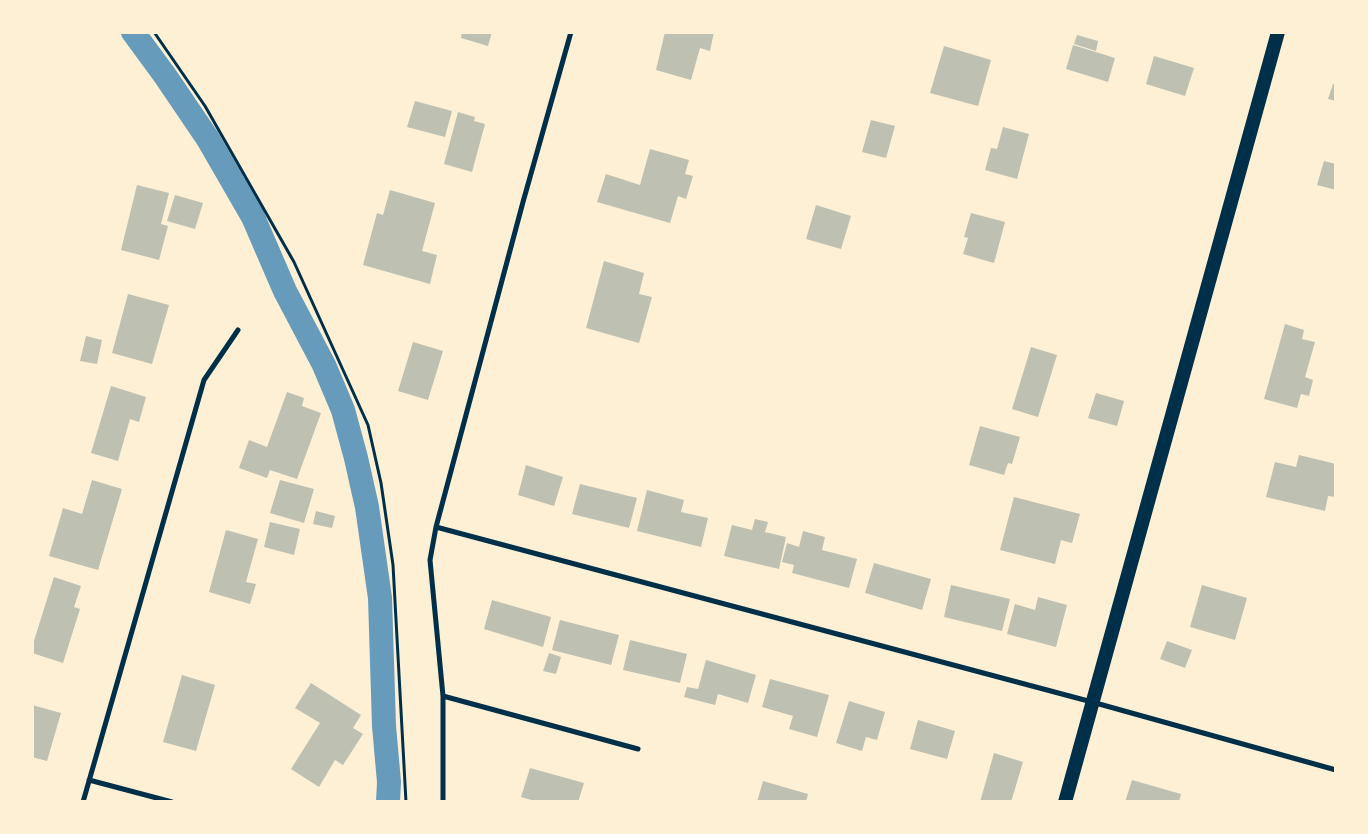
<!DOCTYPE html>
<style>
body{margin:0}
#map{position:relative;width:1368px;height:834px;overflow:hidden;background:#fdf0d5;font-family:"Source Sans 3",sans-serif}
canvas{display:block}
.frame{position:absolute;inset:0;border:34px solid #fdf0d5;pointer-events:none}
</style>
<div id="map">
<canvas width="1368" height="834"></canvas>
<div class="frame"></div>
</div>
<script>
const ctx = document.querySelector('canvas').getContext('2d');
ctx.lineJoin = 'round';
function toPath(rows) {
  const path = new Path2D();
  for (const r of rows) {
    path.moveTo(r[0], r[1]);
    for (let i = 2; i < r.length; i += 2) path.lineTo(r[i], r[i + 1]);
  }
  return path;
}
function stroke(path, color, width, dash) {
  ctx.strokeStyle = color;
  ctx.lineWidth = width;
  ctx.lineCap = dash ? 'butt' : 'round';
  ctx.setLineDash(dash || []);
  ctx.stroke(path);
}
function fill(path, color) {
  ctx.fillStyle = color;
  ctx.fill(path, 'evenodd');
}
stroke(toPath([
 [133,32,166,77,208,139,253,217,285,291,324,365,343,410,356,458,367,507,380,598,384,726,389,782,388,802]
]), '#669bbc', 24);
fill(toPath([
 [462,32,492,32,488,46,461,38],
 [665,32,714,32,710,51,700,48,691,80,656,70],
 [1077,35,1098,41,1096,51,1074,44],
 [1073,45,1115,58,1108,82,1066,69],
 [944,46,991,60,978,106,930,93],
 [1154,56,1194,68,1185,96,1146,84],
 [1333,84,1336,84,1336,101,1328,99],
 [415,101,452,111,445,137,407,127],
 [458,112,475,117,474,121,485,124,472,172,444,164],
 [871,120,895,126,886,158,862,152],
 [1003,127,1029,134,1017,179,985,170,991,148,997,149],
 [650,149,689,160,685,174,693,176,686,199,678,196,670,223,597,202,606,174,640,185],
 [1324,161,1336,164,1336,190,1317,185],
 [137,185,169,193,161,224,168,226,159,260,121,250],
 [390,190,435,203,422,251,437,255,430,284,363,265,377,213,383,215],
 [175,195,203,203,195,229,167,221],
 [816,205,851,216,841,249,806,239],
 [971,213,1005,222,994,263,963,254,968,238,964,237],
 [604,261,644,273,639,294,652,297,639,343,586,328],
 [128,294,169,305,152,364,112,353],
 [1285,324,1304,330,1302,339,1315,342,1305,377,1313,380,1309,396,1301,394,1297,408,1264,399],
 [86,336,102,340,97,364,80,361],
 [413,342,443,351,428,400,398,391],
 [1031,347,1057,355,1038,417,1012,409],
 [111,386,146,397,139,422,130,419,118,461,91,453],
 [287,392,304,398,302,406,321,413,297,479,270,470,267,478,239,468,249,440,267,447],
 [1096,393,1124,401,1117,426,1088,418],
 [980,426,1020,437,1012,464,1008,463,1004,475,969,465],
 [1299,455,1336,464,1336,497,1328,496,1325,511,1266,497,1275,462,1296,467],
 [526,465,563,477,554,506,518,495],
 [92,480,122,489,98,570,49,556,63,508,82,514],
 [280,480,314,489,304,523,270,513],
 [580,484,637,498,629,528,572,514],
 [647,490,684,500,681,512,708,518,701,547,637,531],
 [1014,497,1080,514,1072,543,1061,540,1055,564,1000,550],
 [316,511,335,516,332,528,313,524],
 [755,519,768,522,765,532,786,537,779,569,724,556,732,525,752,530],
 [270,522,300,529,294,555,264,547],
 [226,530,258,539,246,582,256,584,250,604,209,592],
 [803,531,825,537,822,550,857,559,849,588,792,573,794,565,782,562,787,543,799,547],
 [874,563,931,579,922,610,865,593],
 [54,577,81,586,74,607,80,609,63,663,32,653,32,647],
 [951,585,1010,599,1002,631,944,617],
 [1202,585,1247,598,1235,640,1190,627],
 [1038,597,1067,605,1056,647,1007,634,1015,604,1035,610],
 [492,600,551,617,543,647,484,629],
 [560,620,619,635,611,665,552,650],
 [630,640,687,654,680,683,623,670],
 [1167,641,1192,650,1185,668,1160,659],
 [549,653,561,657,556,674,543,671],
 [706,660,756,675,748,703,718,694,715,705,684,697,687,687,698,689],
 [182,675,215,685,196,751,163,742],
 [770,679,829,695,817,737,789,729,793,716,762,707],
 [311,683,361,715,353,728,363,734,343,765,335,760,319,787,291,769,320,723,295,708],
 [849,701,885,712,877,740,866,737,862,751,836,743],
 [32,705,61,713,47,761,32,757],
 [918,720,955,731,947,759,910,749],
 [994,753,1023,762,1011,802,980,802],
 [530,768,584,783,578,802,538,802,521,797],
 [1132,780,1181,794,1179,802,1125,802],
 [763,781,808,794,806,802,757,802]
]), '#bec0b2');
stroke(toPath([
 [154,32,205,106,294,262,368,425,381,483,393,565,406,802]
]), '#003049', 3);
stroke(toPath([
 [436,527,1092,702,1336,770],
 [443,696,638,749],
 [89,780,172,802],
 [83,802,204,380,238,330],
 [443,802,443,696,430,560,436,527,523,202,571,32]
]), '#003049', 5);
stroke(toPath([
 [1065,802,1278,32]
]), '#003049', 14);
</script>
